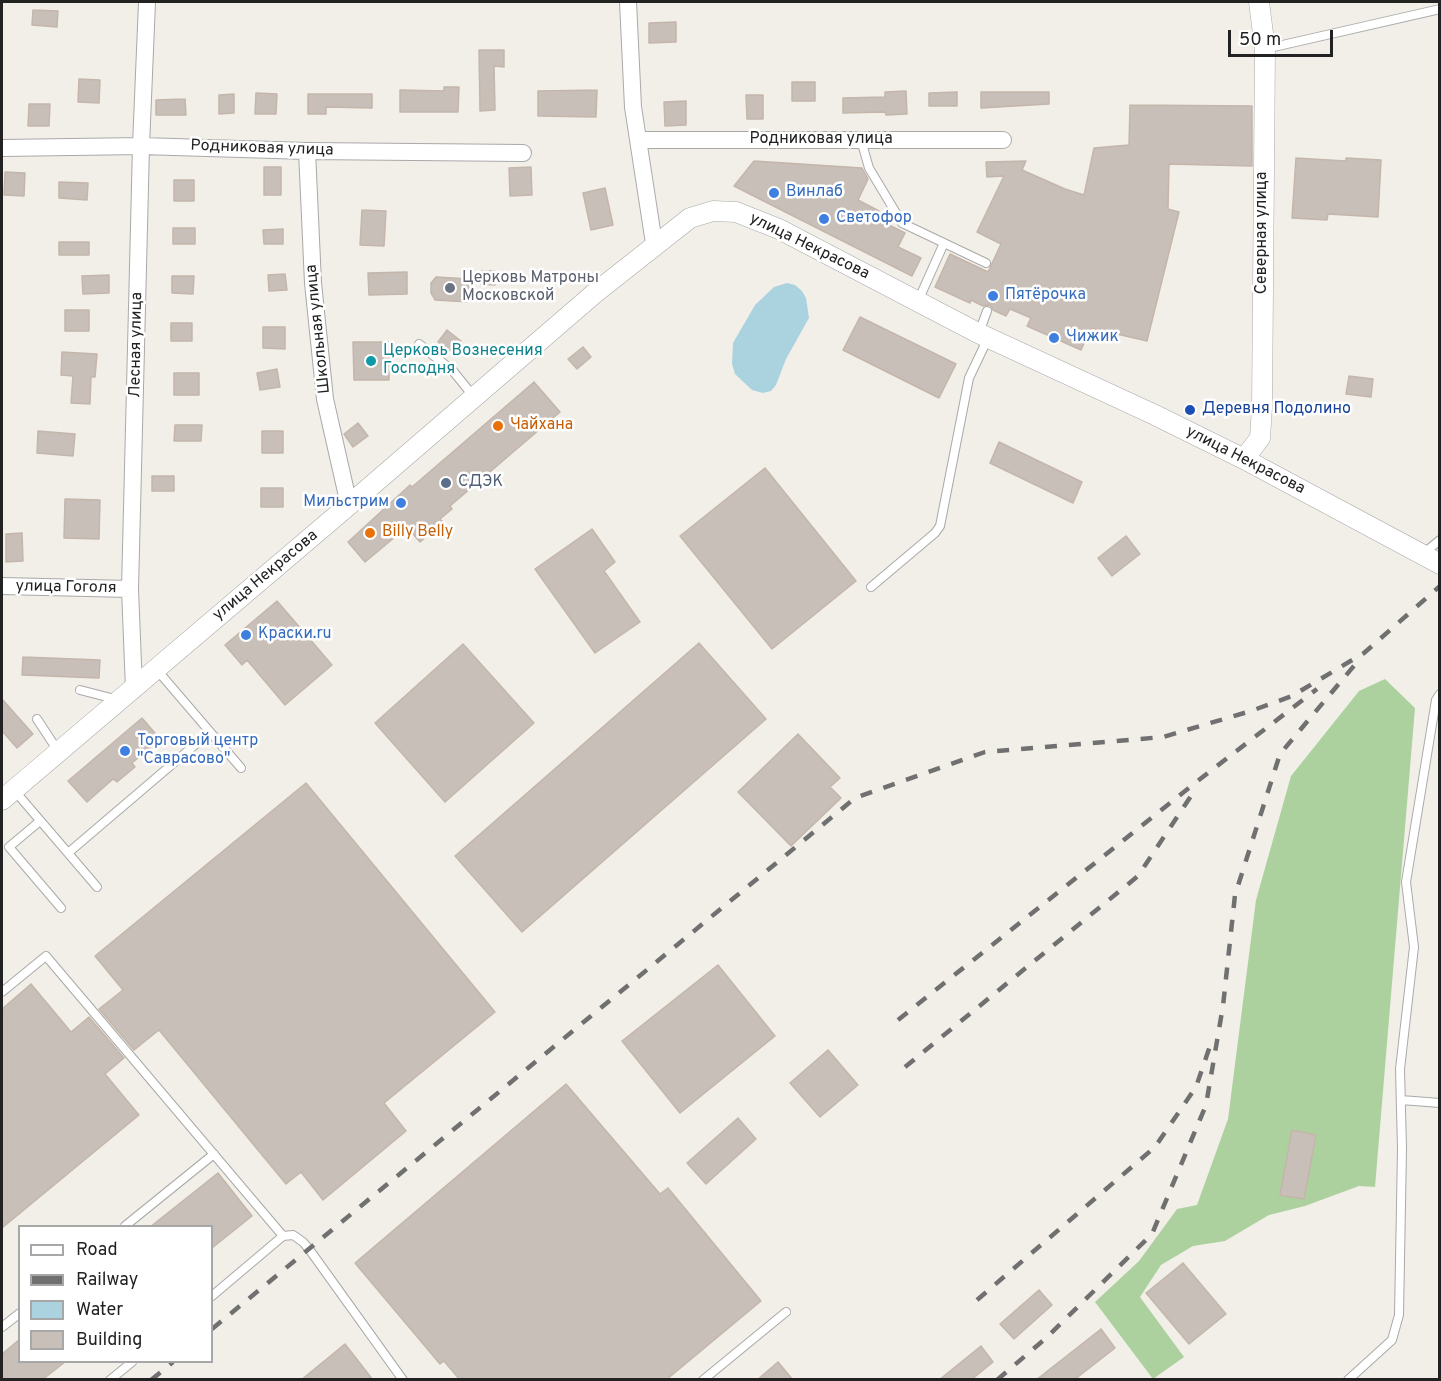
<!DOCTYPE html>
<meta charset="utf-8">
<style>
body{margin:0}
#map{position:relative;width:1441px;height:1381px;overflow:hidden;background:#f2efe9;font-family:Overpass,sans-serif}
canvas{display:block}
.frame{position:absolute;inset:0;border:3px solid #222;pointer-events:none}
.legend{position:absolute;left:18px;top:1225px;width:195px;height:138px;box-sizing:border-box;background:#fff;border:2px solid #a7a7a7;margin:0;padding:8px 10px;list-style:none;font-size:18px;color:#222}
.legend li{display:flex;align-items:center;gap:12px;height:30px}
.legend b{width:30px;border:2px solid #a7a7a7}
.scale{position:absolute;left:1228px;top:30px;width:105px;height:27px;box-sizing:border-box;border:3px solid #222;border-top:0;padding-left:8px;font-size:18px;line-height:21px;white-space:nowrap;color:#222;-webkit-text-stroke:4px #fff;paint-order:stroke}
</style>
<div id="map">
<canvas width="1441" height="1381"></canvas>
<div class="frame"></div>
<ul class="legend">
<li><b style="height:8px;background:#fff"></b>Road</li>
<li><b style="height:8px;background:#707070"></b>Railway</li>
<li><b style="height:16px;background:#aad3df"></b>Water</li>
<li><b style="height:16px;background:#c7bfb8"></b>Building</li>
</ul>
<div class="scale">50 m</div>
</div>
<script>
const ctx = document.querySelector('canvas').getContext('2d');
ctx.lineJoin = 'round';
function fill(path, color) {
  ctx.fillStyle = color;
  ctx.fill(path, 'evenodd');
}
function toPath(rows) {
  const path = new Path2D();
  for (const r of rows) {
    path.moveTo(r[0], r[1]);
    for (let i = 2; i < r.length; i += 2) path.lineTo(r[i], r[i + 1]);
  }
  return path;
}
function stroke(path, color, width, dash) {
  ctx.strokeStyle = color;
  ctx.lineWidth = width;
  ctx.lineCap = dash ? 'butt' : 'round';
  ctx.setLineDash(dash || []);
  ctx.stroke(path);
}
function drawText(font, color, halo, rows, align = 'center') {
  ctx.font = font + ' Overpass,sans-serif';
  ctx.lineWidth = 5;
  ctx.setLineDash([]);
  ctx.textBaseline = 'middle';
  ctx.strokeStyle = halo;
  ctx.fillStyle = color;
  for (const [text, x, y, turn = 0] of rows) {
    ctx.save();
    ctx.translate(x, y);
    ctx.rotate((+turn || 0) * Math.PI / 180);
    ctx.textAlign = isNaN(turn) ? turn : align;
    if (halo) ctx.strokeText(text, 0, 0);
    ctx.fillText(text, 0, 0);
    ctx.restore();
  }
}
fill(toPath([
 [1385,679,1415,708,1375,1187,1359,1186,1305,1206,1269,1215,1225,1241,1193,1246,1161,1265,1140,1297,1184,1357,1153,1379,1095,1302,1139,1261,1177,1209,1197,1205,1228,1119,1256,900,1291,776,1359,691]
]), '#add19e');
fill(toPath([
 [787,283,795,285,802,291,806,298,809,318,786,359,776,385,771,391,763,393,752,390,735,374,732,364,733,343,755,305,774,287]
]), '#aad3df');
const building = toPath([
 [33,10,58,11,57,27,32,25,33,10],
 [676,22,676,42,649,43,649,23,676,22],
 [479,50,504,50,504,67,494,66,495,110,480,111,479,50],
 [79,79,100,80,99,103,78,102,79,79],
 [792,82,815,82,815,101,792,101,792,82],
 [444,87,459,87,458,112,400,112,400,90,444,91,444,87],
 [597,90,596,117,538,116,538,91,597,90],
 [906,91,907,114,886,115,885,112,843,113,843,98,885,97,885,92,906,91],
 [957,92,957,106,929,106,929,93,957,92],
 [981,92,1049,92,1049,104,981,108,981,92],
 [256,93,277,94,276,114,255,114,256,93],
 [234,94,234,113,219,114,219,95,234,94],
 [308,94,372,94,372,108,326,107,326,114,308,114,308,94],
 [746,95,763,95,763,119,747,119,746,95],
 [185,99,186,115,156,115,156,100,185,99],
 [686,101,686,125,665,126,664,102,686,101],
 [29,104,50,104,49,126,28,126,29,104],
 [1130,105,1252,106,1252,166,1169,164,1168,209,1179,212,1147,341,1091,328,1081,350,1027,326,1031,318,1010,309,1006,316,993,310,990,305,983,306,971,300,970,303,935,287,950,254,988,272,1001,244,977,232,1004,176,987,177,986,162,1026,161,1022,170,1065,189,1084,195,1094,148,1129,145,1130,105],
 [1296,158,1346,161,1346,158,1381,160,1378,217,1328,214,1327,220,1292,218,1296,158],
 [754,161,862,168,868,179,858,200,879,211,875,218,905,233,898,247,921,258,912,276,734,186,754,161],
 [264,167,281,167,281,195,264,195,264,167],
 [531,167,532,195,510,196,509,168,531,167],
 [5,172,25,173,24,196,4,195,5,172],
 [174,180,194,180,194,201,174,201,174,180],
 [59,182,88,183,87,200,59,198,59,182],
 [605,188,613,225,591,230,583,193,605,188],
 [362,210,386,211,384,246,360,245,362,210],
 [173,228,195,228,195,244,173,244,173,228],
 [283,229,283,244,264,244,263,230,283,229],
 [59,242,89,242,89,255,59,255,59,242],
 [482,271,495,271,495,285,481,284,482,271],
 [407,272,407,294,369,295,368,273,407,272],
 [285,274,287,290,269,291,268,275,285,274],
 [109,275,109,293,83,294,82,276,109,275],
 [172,276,194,276,193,294,172,293,172,276],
 [436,277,470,279,469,302,435,300,431,293,431,283,436,277],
 [65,310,89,310,89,331,65,331,65,310],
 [860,317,956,364,939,398,843,350,860,317],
 [171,323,192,323,192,341,171,341,171,323],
 [263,327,285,327,285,349,263,348,263,327],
 [447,330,461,341,452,352,438,342,447,330],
 [353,342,389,342,389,380,354,380,353,342],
 [583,347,591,357,577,369,568,359,583,347],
 [62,352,97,354,95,377,91,377,90,404,71,403,73,376,61,375,62,352],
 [277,369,280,387,260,390,257,373,277,369],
 [174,373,199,373,199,395,174,395,174,373],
 [1349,376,1373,379,1371,397,1346,394,1349,376],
 [534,382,560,412,450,506,452,509,440,519,443,522,420,542,407,527,365,562,348,542,410,485,412,487,534,382],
 [358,423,368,436,353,447,344,434,358,423],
 [175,425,202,425,201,441,174,441,175,425],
 [38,431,75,434,73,456,37,453,38,431],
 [262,431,283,431,283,453,262,453,262,431],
 [999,442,1082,482,1073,503,990,463,999,442],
 [765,468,856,581,772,649,680,536,765,468],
 [152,476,174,476,174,491,152,491,152,476],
 [261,488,283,488,283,507,261,507,261,488],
 [65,499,100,500,99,539,64,538,65,499],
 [592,529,615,562,604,571,640,622,595,653,535,569,592,529],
 [22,533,23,561,6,562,6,534,22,533],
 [1126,536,1140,554,1112,576,1098,558,1126,536],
 [277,601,332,665,285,705,247,660,242,665,225,645,277,601],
 [699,643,766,719,522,932,455,856,699,643],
 [463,644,534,723,445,802,375,723,463,644],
 [23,657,100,660,99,678,22,675,23,657],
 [2,699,33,734,17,748,2,731,2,699],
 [142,718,160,739,132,763,135,767,117,782,113,779,87,802,68,781,142,718],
 [798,734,840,778,830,787,841,798,791,846,738,792,798,734],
 [306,783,495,1012,384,1103,406,1131,323,1200,301,1172,286,1184,159,1030,134,1050,99,1009,123,990,95,956,306,783],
 [718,965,775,1036,680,1113,622,1041,718,965],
 [31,984,71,1032,89,1017,124,1058,105,1074,139,1115,2,1228,2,1009,31,984],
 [828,1050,858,1085,820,1117,790,1083,828,1050],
 [566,1084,660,1194,668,1188,761,1301,666,1380,460,1380,444,1361,440,1364,355,1263,566,1084],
 [738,1118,756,1139,706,1184,687,1163,738,1118],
 [1292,1130,1316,1135,1304,1199,1280,1195,1292,1130],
 [218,1173,252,1216,212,1248,212,1227,150,1227,218,1173],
 [1183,1263,1226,1314,1189,1344,1146,1293,1183,1263],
 [1039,1290,1052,1305,1014,1339,1000,1324,1039,1290],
 [1101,1329,1115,1348,1074,1380,1036,1380,1101,1329],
 [20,1339,20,1362,65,1362,42,1380,2,1380,2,1354,20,1339],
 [345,1344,373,1380,301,1380,345,1344],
 [981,1346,993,1362,971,1380,939,1380,981,1346],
 [778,1362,793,1380,757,1380,778,1362]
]);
fill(building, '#c7bfb8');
stroke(building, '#c4b6ab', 1.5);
const service = toPath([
 [1265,49,1440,9],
 [861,140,869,168,902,223,986,263],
 [918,301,944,243],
 [979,333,987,311],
 [419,344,453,371,474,397],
 [1424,553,1440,540],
 [871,587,935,533,940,526,969,378,988,338],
 [157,670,241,768],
 [80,690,111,698,116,702],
 [37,719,58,751],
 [14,790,68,853,210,732],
 [40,821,9,847,61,908],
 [68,853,97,887],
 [2,992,46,956,283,1236],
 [1401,1100,1440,1103],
 [125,1226,214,1154],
 [212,1296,283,1236,293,1235,303,1242,309,1249,403,1380],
 [2,1327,20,1313],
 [110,1380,132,1362],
 [703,1380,786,1312],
 [1348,1380,1392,1340,1399,1315,1402,1149,1400,1069,1414,947,1406,882,1436,700,1440,694]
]);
const minor = toPath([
 [628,2,633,107,653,237,656,245],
 [638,140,1003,140],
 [2,148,141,146,307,151,523,153],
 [307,151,313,283,325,399,349,505],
 [2,586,130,589],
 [134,689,130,589,141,146,147,2]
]);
const tertiary = toPath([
 [1244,459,1260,438,1262,408,1265,49,1259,2],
 [2,800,349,505,595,293,690,218,713,211,736,212,779,229,978,333,1155,415,1244,459,1440,564]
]);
stroke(service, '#a9a9a9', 10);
stroke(minor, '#a9a9a9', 18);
stroke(tertiary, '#a9a9a9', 21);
stroke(service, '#fff', 8);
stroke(minor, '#fff', 16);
stroke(tertiary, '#fff', 20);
stroke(toPath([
 [898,1020,1204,776,1317,689],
 [905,1067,1138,876,1197,787],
 [977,1300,1155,1147,1196,1087,1210,1046],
 [212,1329,855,798,985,752,1163,737,1251,711,1292,696,1364,653,1440,586],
 [151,1380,173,1362],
 [997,1380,1045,1339,1152,1234,1206,1105,1223,1006,1235,895,1280,754,1358,661]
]), '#707070', 4.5, [12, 12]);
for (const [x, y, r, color] of [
 [774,193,6,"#3f7fe0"],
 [824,219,6,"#3f7fe0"],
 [450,288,6,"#6b7280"],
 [993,296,6,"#3f7fe0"],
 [1054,338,6,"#3f7fe0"],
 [371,361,6,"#0f9aa8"],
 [1190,410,6,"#1a4fb4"],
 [498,426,6,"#e8710a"],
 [446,483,6,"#5c6f8a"],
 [401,503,6,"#3f7fe0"],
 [370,533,6,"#e8710a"],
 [246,635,6,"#3f7fe0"],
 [125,751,6,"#3f7fe0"]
]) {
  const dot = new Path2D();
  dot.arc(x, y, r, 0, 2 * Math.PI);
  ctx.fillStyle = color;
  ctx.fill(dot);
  stroke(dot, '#fff', 2);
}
drawText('16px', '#222', '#fff', [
 ["Родниковая улица",821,140],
 ["Родниковая улица",262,149,2],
 ["Северная улица",1263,233,-90],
 ["улица Некрасова",809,247,26],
 ["Школьная улица",319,329,-96],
 ["Лесная улица",137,345,-89],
 ["улица Некрасова",1245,461,27],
 ["улица Некрасова",266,576,-40],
 ["улица Гоголя",66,588,1]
]);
drawText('16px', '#366cbe', '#fff', [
 ["Винлаб",786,193],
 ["Светофор",836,219],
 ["Пятёрочка",1005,296],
 ["Чижик",1066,338],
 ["Мильстрим",389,503,"right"],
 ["Краски.ru",258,635],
 ["Торговый центр",137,742],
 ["\"Саврасово\"",137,760]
], 'left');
drawText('16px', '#5b616d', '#fff', [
 ["Церковь Матроны",462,279],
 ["Московской",462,297]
], 'left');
drawText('16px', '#0d838f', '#fff', [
 ["Церковь Вознесения",383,352],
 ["Господня",383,370]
], 'left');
drawText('16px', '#164399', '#fff', [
 ["Деревня Подолино",1202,410]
], 'left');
drawText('16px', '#c56008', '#fff', [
 ["Чайхана",510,426],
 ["Billy Belly",382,533]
], 'left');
drawText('16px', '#4e5e75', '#fff', [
 ["СДЭК",458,483]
], 'left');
</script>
